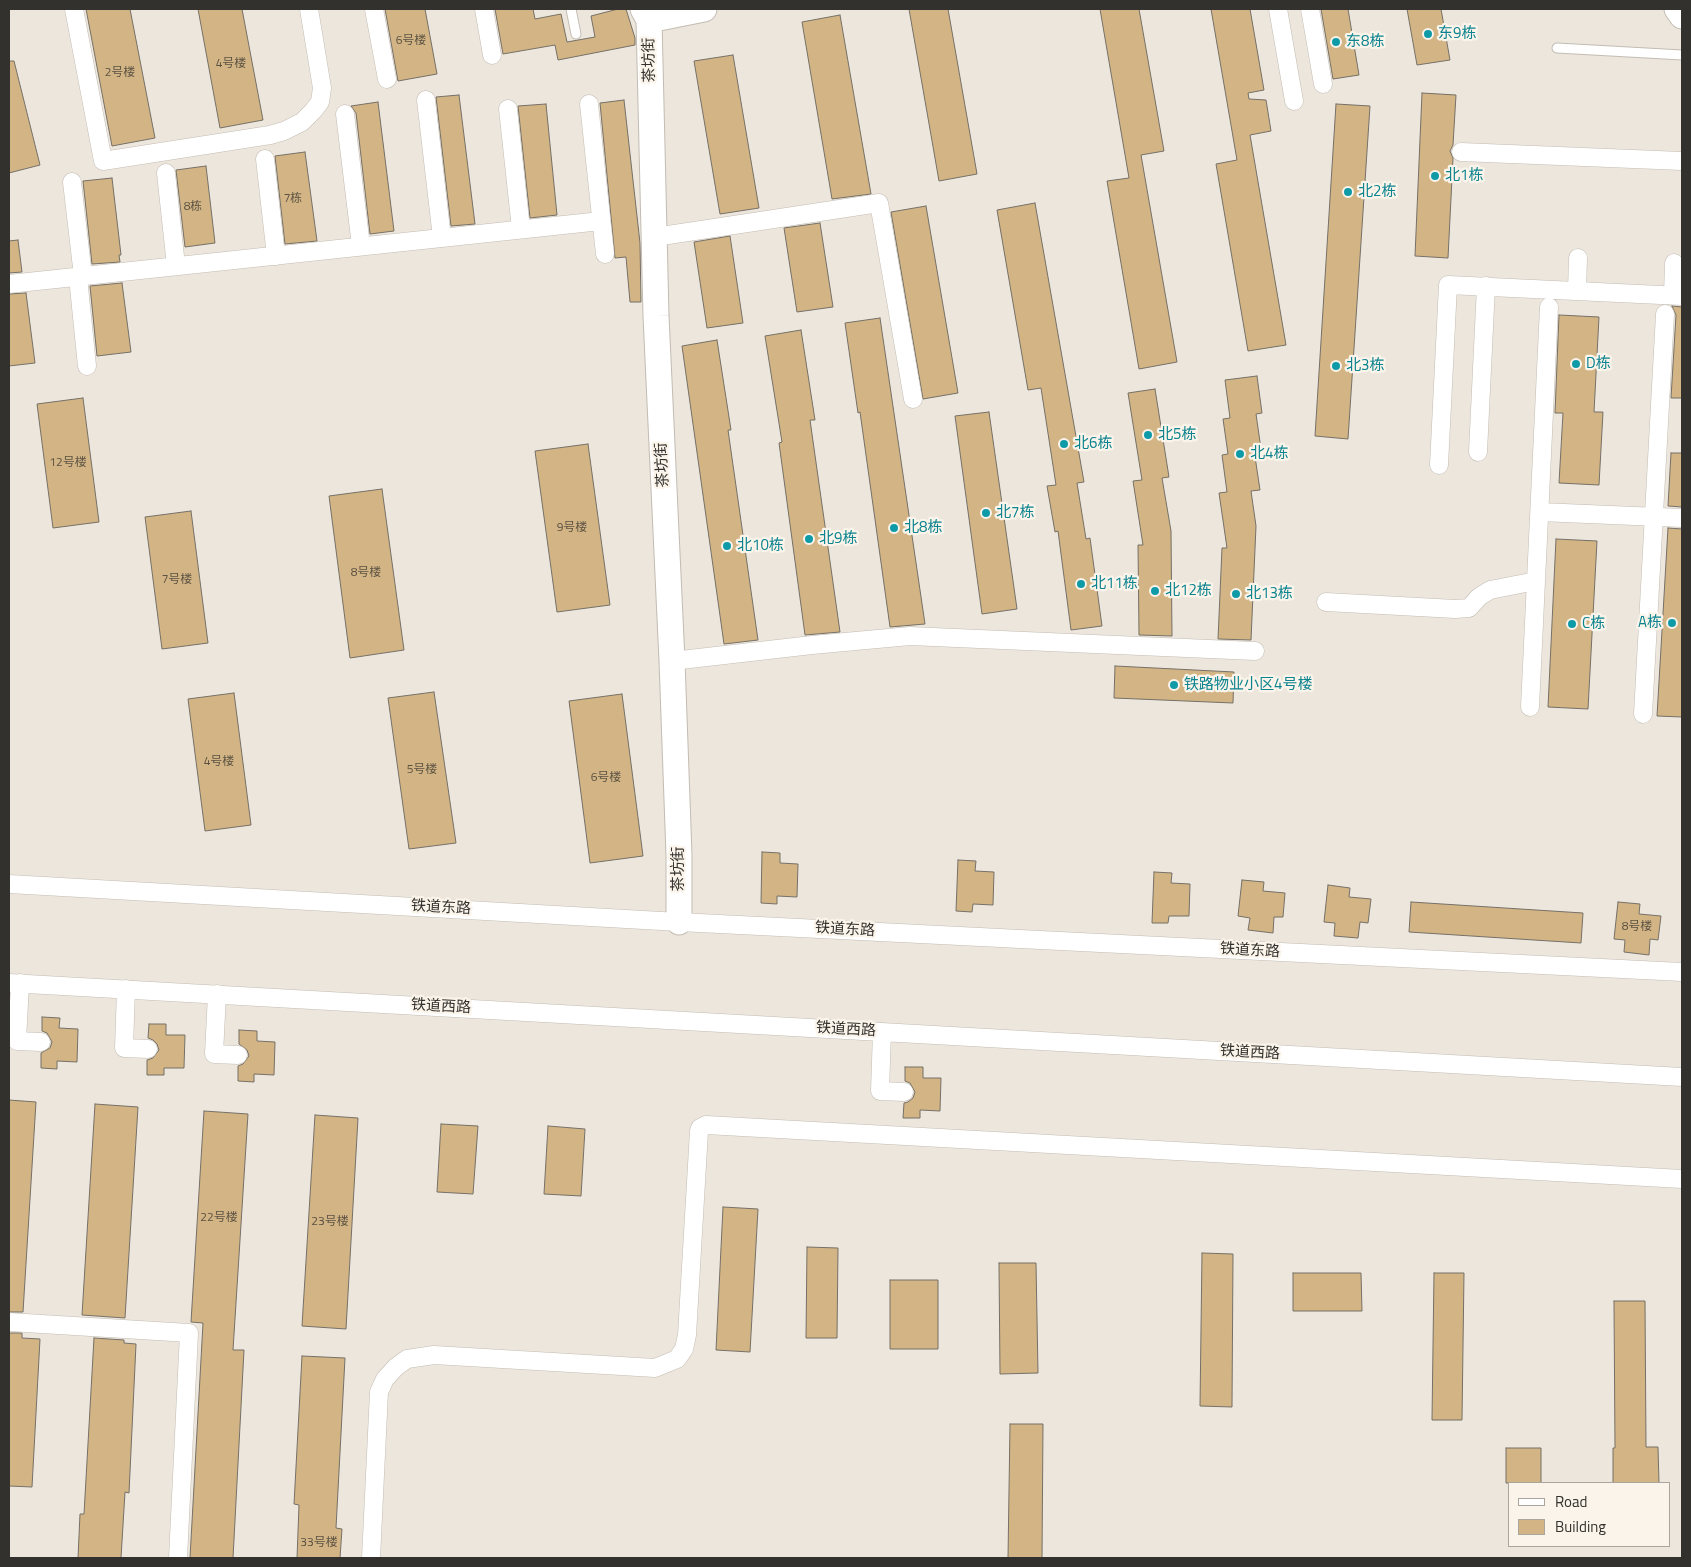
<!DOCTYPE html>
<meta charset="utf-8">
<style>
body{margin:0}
#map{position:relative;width:1691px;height:1567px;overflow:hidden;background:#ede6dd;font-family:"Titillium Web",sans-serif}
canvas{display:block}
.frame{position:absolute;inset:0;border:10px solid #33312d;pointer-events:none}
.legend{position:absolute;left:1508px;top:1482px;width:162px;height:65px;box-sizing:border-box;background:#faf4ea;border:1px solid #aaa69e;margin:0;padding:6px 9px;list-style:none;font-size:15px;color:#33312d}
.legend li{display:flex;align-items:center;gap:10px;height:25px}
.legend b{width:25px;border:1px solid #aaa69e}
</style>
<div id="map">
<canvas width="1691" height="1567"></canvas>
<div class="frame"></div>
<ul class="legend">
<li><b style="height:6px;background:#fff"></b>Road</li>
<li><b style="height:14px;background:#d3b484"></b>Building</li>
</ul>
</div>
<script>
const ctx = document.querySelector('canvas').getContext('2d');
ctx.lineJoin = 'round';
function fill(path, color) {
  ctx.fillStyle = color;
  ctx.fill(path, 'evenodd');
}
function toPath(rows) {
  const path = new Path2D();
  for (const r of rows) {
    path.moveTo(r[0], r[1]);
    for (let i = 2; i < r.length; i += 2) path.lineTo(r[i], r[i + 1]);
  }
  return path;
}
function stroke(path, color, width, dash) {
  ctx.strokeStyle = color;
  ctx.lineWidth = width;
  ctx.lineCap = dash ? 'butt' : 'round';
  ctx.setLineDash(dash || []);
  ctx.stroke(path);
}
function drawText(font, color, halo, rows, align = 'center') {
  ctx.font = font + ' "Titillium Web","Noto Sans SC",sans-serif';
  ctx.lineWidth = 4.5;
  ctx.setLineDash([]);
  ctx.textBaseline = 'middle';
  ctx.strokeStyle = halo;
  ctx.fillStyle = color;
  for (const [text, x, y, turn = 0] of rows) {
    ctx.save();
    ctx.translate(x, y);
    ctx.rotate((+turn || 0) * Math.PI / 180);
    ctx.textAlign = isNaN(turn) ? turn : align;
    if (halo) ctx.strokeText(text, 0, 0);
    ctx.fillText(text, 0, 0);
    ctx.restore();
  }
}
const building = toPath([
 [86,9,130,9,155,138,112,146,86,9],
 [198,9,242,9,263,120,220,128,198,9],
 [385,9,425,9,437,74,398,81,385,9],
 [495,9,533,9,535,19,561,14,567,42,595,37,591,16,618,9,626,9,635,38,635,45,558,60,555,45,503,54,495,9],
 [909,9,948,9,977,174,939,181,909,9],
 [1100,9,1139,9,1164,151,1141,155,1177,362,1139,369,1107,181,1129,178,1100,9],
 [1211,9,1250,9,1264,90,1248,93,1249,99,1266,100,1271,131,1250,135,1286,345,1248,351,1216,164,1237,160,1211,9],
 [1321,9,1348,9,1359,75,1333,79,1321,9],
 [1407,9,1441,9,1450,60,1417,65,1407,9],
 [840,15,871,194,832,199,802,22,840,15],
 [733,55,759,208,720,214,694,61,733,55],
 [9,61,14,61,40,165,9,173,9,61],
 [1422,93,1456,95,1453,145,1450,151,1453,158,1448,258,1415,256,1422,93],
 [459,95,475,224,451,226,436,97,459,95],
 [624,100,640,243,641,302,630,302,626,257,615,258,600,103,624,100],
 [378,102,394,231,370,234,356,113,351,106,378,102],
 [546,104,557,215,530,218,518,106,546,104],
 [1336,104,1370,106,1348,439,1315,436,1336,104],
 [305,152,317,241,285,244,275,156,305,152],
 [206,166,215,243,185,247,176,170,206,166],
 [112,178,121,255,119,255,120,262,92,264,83,181,112,178],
 [1035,203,1084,482,1077,483,1086,539,1090,538,1102,626,1071,630,1058,531,1055,532,1047,486,1056,485,1041,388,1028,390,997,210,1035,203],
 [926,206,958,393,923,399,891,212,926,206],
 [820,223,833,307,797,312,784,228,820,223],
 [730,236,743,323,707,328,694,242,730,236],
 [18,240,22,272,9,273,9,241,18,240],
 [122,283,131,352,97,356,90,286,122,283],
 [26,293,35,363,9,366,9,294,26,293],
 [1672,306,1682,307,1682,398,1671,398,1676,315,1672,306],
 [1559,315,1599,317,1594,412,1603,412,1599,485,1559,483,1563,413,1555,413,1559,315],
 [880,318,925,624,890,627,860,412,858,413,845,323,880,318],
 [801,330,815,420,810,420,840,632,805,635,779,443,782,442,765,336,801,330],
 [717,340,731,430,728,430,758,640,724,644,682,346,717,340],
 [1257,376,1262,413,1256,414,1261,449,1254,450,1260,490,1251,491,1256,526,1251,640,1218,639,1222,548,1227,548,1219,493,1227,492,1222,455,1228,454,1223,419,1230,418,1225,380,1257,376],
 [1155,389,1169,477,1162,478,1171,531,1172,636,1139,635,1138,545,1143,545,1133,481,1142,480,1128,393,1155,389],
 [83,398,99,522,53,528,37,404,83,398],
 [989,412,1017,609,982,614,955,416,989,412],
 [588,444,610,605,557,612,535,451,588,444],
 [1671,453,1682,453,1682,507,1668,506,1671,453],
 [382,489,404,650,350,658,329,496,382,489],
 [191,511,208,643,162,649,145,517,191,511],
 [1668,528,1682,529,1682,717,1657,716,1668,528],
 [1556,539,1597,541,1588,709,1548,707,1556,539],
 [1115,666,1234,672,1233,703,1114,698,1115,666],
 [434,692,456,843,409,849,388,698,434,692],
 [234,693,251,825,205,831,188,699,234,693],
 [622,694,643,856,590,863,569,701,622,694],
 [762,852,780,853,780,863,798,864,797,897,777,896,777,904,761,903,762,852],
 [958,860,976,861,975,871,994,872,993,905,973,904,972,912,956,911,958,860],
 [1154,872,1172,873,1171,883,1190,884,1189,916,1169,916,1168,923,1152,923,1154,872],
 [1242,880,1264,882,1263,891,1285,893,1283,917,1274,917,1273,933,1248,930,1250,918,1238,916,1242,880],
 [1328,885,1350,888,1349,897,1371,899,1368,923,1360,922,1358,938,1334,936,1335,923,1324,922,1328,885],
 [1411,902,1583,913,1581,943,1409,932,1411,902],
 [1618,902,1640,904,1639,914,1661,916,1658,940,1650,939,1649,955,1624,952,1625,940,1614,939,1618,902],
 [42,1017,60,1018,59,1028,78,1029,77,1062,57,1061,57,1069,41,1068,41,1053,50,1048,52,1042,47,1033,42,1031,42,1017],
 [149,1024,166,1024,166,1035,185,1035,184,1068,164,1068,164,1075,147,1075,147,1060,153,1058,159,1050,157,1044,153,1040,148,1038,149,1024],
 [239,1030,257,1031,257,1041,275,1042,274,1075,254,1074,254,1082,238,1081,238,1066,243,1064,249,1056,247,1050,239,1044,239,1030],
 [905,1067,923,1067,923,1078,941,1078,940,1111,920,1110,920,1118,903,1118,904,1103,908,1102,913,1098,915,1092,910,1083,905,1081,905,1067],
 [9,1100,36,1102,23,1312,9,1312,9,1100],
 [95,1104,138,1107,125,1318,82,1315,95,1104],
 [204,1111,248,1114,233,1350,244,1350,233,1558,190,1558,203,1323,191,1322,204,1111],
 [315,1115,358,1118,346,1329,302,1326,315,1115],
 [441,1124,478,1126,473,1194,437,1192,441,1124],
 [548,1126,585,1129,581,1196,544,1194,548,1126],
 [723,1207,758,1209,750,1352,716,1350,723,1207],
 [807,1247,838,1248,837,1338,806,1338,807,1247],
 [1202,1253,1233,1254,1232,1407,1200,1406,1202,1253],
 [999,1263,1036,1263,1038,1373,1000,1374,999,1263],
 [1293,1273,1361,1273,1362,1311,1293,1311,1293,1273],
 [1434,1273,1464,1273,1462,1420,1432,1420,1434,1273],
 [890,1280,938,1280,938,1349,890,1349,890,1280],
 [1614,1301,1645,1301,1646,1447,1658,1447,1659,1483,1613,1483,1613,1448,1615,1448,1614,1301],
 [9,1333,22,1333,22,1338,40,1339,32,1487,9,1486,9,1333],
 [94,1338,124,1340,124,1343,136,1344,129,1493,125,1492,121,1558,78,1558,80,1514,84,1514,94,1338],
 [302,1356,345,1358,336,1528,342,1529,340,1558,297,1558,299,1505,294,1504,302,1356],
 [1010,1424,1043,1424,1042,1558,1008,1558,1010,1424],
 [1506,1448,1541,1448,1541,1483,1506,1483,1506,1448]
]);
fill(building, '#d3b484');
stroke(building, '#757067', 1);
const lane = toPath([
 [571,9,576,34],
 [1557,48,1682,55]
]);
const street = toPath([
 [74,9,103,161,270,135,284,131,302,122,313,111,320,102,322,88,309,9],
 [374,9,387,79],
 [484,9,492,55],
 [1278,9,1294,101],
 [1310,9,1323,84],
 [426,100,442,238],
 [589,104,605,254],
 [508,109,521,229],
 [345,114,361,246],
 [1461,152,1682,161],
 [265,159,276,256],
 [166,173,176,266],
 [72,182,83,276],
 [655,237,879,203,913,399],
 [78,277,87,366],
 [9,284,601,221],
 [1577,291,1578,258],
 [1673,295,1674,263],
 [1478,452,1486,286],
 [1439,465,1448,285,1682,296],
 [1540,512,1682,518],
 [1326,602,1455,609,1469,608,1479,597,1490,590,1536,581],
 [672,661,812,645,910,636,1255,651],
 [1530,707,1549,307],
 [1643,714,1665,314],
 [9,884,679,922,1682,972],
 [9,983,1682,1077],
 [20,983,17,1041,41,1042],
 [126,989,124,1048,148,1049],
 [217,994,214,1054,238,1055],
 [882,1032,880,1091,904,1092],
 [9,1322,189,1333,178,1558],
 [371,1558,379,1392,385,1379,396,1367,407,1359,434,1355,655,1368,677,1359,684,1349,687,1335,699,1131,700,1128,706,1125,1682,1179]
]);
const secondary = toPath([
 [643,9,649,20,656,316,672,661,679,855,679,922],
 [1677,9,1682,16],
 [649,20,704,9]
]);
stroke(lane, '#c2bcb3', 11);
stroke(street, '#c2bcb3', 19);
stroke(secondary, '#c2bcb3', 27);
stroke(lane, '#fff', 9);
stroke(street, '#fff', 18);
stroke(secondary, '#fff', 25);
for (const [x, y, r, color] of [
 [1428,34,5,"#0f9aa8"],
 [1336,42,5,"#0f9aa8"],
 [1435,176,5,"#0f9aa8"],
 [1348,192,5,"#0f9aa8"],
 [1576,364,5,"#0f9aa8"],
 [1336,366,5,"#0f9aa8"],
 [1148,435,5,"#0f9aa8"],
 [1064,444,5,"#0f9aa8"],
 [1240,454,5,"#0f9aa8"],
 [986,513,5,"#0f9aa8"],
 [894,528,5,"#0f9aa8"],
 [809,539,5,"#0f9aa8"],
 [727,546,5,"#0f9aa8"],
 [1081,584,5,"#0f9aa8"],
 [1155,591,5,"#0f9aa8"],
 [1236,594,5,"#0f9aa8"],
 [1672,623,5,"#0f9aa8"],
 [1572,624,5,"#0f9aa8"],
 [1174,685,5,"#0f9aa8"]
]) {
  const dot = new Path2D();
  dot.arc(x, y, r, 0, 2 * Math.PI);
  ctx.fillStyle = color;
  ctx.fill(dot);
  stroke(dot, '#faf4ea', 2);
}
drawText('12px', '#5b5243', null, [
 ["6号楼",411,41],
 ["4号楼",231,64],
 ["2号楼",120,73],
 ["7栋",293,199],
 ["8栋",193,207],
 ["12号楼",68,463],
 ["9号楼",572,528],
 ["8号楼",366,573],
 ["7号楼",177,580],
 ["4号楼",219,762],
 ["5号楼",422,770],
 ["6号楼",606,778],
 ["8号楼",1637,927],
 ["22号楼",219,1218],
 ["23号楼",330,1222],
 ["33号楼",319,1543]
]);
drawText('15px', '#0d838f', '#faf4ea', [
 ["东9栋",1438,34],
 ["东8栋",1346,42],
 ["北1栋",1445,176],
 ["北2栋",1358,192],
 ["D栋",1586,364],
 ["北3栋",1346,366],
 ["北5栋",1158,435],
 ["北6栋",1074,444],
 ["北4栋",1250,454],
 ["北7栋",996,513],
 ["北8栋",904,528],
 ["北9栋",819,539],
 ["北10栋",737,546],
 ["北11栋",1091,584],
 ["北12栋",1165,591],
 ["北13栋",1246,594],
 ["A栋",1662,623,"right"],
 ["C栋",1582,624],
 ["铁路物业小区4号楼",1184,685]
], 'left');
drawText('15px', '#33312d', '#faf4ea', [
 ["茶坊街",650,60,-91],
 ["茶坊街",663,465,-93],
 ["茶坊街",679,869,-90],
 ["铁道东路",441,908,3],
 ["铁道东路",845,930,3],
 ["铁道东路",1250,951,3],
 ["铁道西路",441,1007,3],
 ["铁道西路",846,1030,3],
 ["铁道西路",1250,1053,3]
]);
</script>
